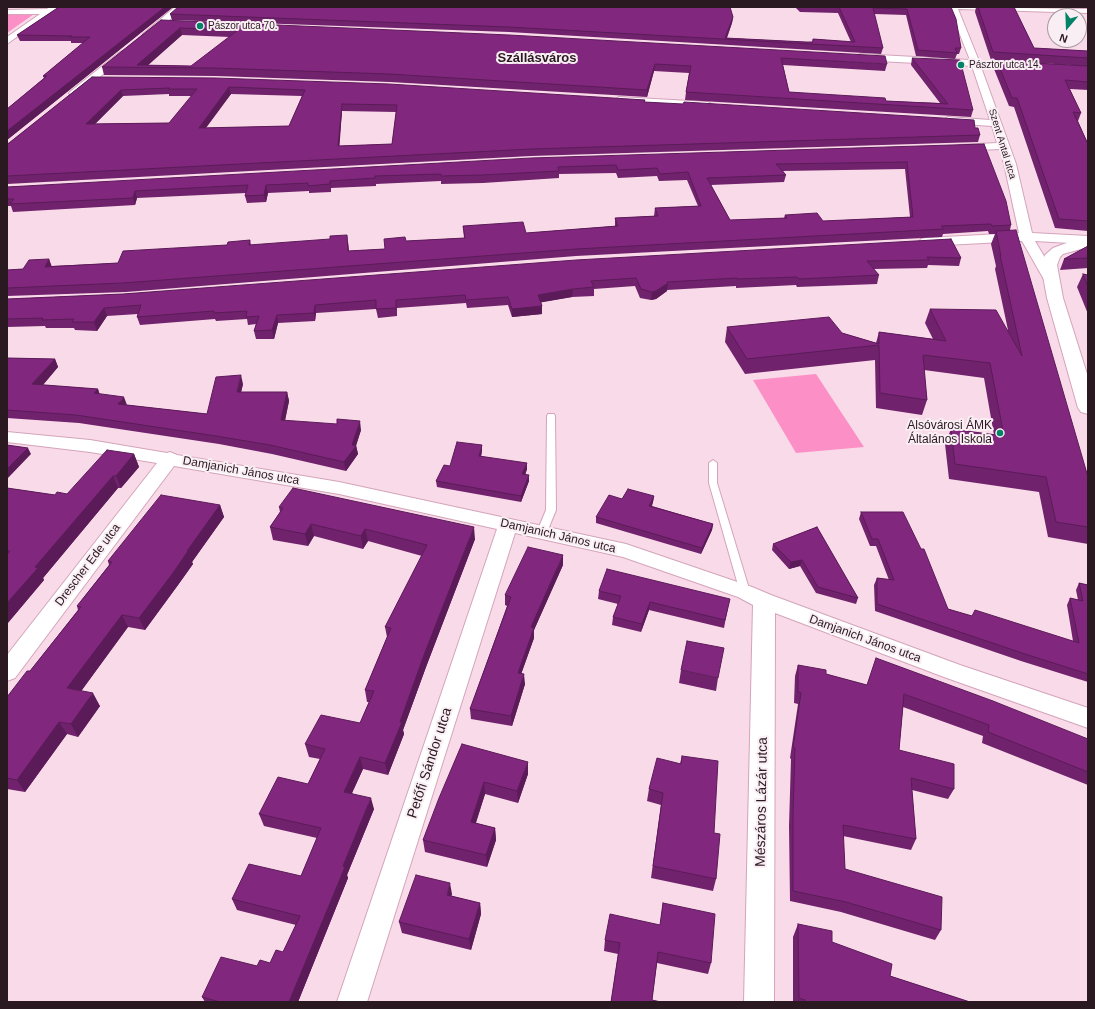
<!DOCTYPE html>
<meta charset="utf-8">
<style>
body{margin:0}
#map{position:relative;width:1095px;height:1009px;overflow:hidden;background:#f9dae8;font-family:Arial,sans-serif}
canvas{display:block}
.frame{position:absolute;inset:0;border:8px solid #2a1921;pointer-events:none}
.north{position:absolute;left:1047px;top:8px;width:40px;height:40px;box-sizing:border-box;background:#f9eef3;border:1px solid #a6999f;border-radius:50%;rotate:199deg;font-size:11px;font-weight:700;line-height:16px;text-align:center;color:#2a1921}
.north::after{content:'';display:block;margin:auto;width:14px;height:18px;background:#008366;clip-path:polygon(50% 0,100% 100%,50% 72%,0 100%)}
</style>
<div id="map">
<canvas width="1095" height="1009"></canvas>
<div class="frame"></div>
<div class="north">N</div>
</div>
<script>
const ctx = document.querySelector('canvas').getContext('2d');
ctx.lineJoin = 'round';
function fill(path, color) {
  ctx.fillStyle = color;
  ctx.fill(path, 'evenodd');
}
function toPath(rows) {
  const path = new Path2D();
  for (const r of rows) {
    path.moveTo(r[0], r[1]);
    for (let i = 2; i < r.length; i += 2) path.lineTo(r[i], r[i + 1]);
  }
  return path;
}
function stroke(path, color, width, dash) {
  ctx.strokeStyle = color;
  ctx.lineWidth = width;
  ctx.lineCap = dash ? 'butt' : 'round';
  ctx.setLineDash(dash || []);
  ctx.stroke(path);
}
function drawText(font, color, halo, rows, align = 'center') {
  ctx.font = font + ' Arial,sans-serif';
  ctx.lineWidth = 4;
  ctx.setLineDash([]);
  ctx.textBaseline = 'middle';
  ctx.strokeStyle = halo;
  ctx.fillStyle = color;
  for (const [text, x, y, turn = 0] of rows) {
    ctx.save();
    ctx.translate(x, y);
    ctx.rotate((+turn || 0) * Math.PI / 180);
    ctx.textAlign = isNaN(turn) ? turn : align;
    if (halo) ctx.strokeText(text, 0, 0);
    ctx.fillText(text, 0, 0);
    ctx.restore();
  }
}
fill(toPath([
 [7,14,34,14,7,33],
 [816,374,864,447,796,453,753,380]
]), '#fc8fc5');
const lane = toPath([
 [548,414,554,414,555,416,556,510,547,532,542,535,537,532,546,510,547,416,548,414],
 [713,460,717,463,717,483,750,592,749,595,745,596,741,595,740,592,709,483,709,463,713,460]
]);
const street = toPath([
 [49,7,58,7,7,44,7,37,40,14,7,14,7,10,47,9,49,7],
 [175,7,184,7,149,38,143,38,142,36,143,34,175,7],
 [949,7,1088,9,1088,13,958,9,979,61,1021,63,1026,66,1021,69,981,67,1016,164,1032,233,1088,236,1088,244,1035,241,1058,280,1056,283,1051,284,1046,283,1022,241,926,246,921,245,919,242,921,239,926,238,1019,233,1004,164,1000,149,959,151,954,148,959,145,997,143,992,126,948,123,943,120,948,117,990,120,972,66,860,60,856,57,860,54,970,60,949,7],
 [123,51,127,54,126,56,77,95,71,95,69,93,71,91,120,52,123,51],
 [619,97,708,102,713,105,708,108,616,102,614,100,619,97],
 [7,432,90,440,167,453,170,452,177,455,339,482,626,544,752,587,771,595,960,665,1088,708,1088,728,944,677,775,613,774,1002,744,1002,753,605,738,597,623,557,515,533,367,1002,337,1002,497,529,339,494,174,466,15,678,7,681,7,655,157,463,90,452,7,442,7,432]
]);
const primary = toPath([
 [1088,237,1088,247,1063,254,1060,257,1057,265,1063,298,1088,377,1088,414,1081,412,1078,408,1047,298,1041,265,1045,255,1053,248,1072,241,1088,237]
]);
stroke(lane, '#d4a4ba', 2);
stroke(street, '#d4a4ba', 2);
stroke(primary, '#d4a4ba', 2);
fill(lane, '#fff');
fill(street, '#fff');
fill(primary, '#fff');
fill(toPath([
 [59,7,173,7,7,140,7,109,44,78,43,76,83,43,71,43,71,41,20,41,17,35],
 [795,7,951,7,961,48,959,54,957,54,955,59,916,56,906,15,874,14,883,48,881,54,509,32,172,20,170,14,733,17,732,23,727,38,806,42,812,42,813,39,851,42,838,13,800,12],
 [976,7,1014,7,1034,48,1088,51,1088,66,991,60,975,12],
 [161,20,887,64,885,71,783,65,789,92,886,101,940,103,911,65,912,58,973,110,971,117,685,100,686,92,689,73,654,71,647,97,390,82,216,76,104,75,102,67],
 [182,35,230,37,191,66,147,65],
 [997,61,1088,66,1088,90,1070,89,1081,113,1078,121,1088,144,1088,231,1055,228,1014,107,1009,106,994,69],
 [92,77,645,100,645,102,975,128,980,135,978,142,531,156,7,184,7,144,9,143],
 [169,94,169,96,192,96,169,123,95,124,123,96],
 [231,94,302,96,289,126,206,128],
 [342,111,396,112,392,144,339,146],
 [984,144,1011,225,1010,230,1088,477,1088,544,1048,537,1039,492,949,479,945,444,951,429,994,435,984,378,924,370,927,400,922,415,876,408,875,360,745,374,725,342,727,327,842,333,876,343,879,332,933,339,925,323,930,309,1008,330,995,269,996,266,991,244,995,234,989,234,988,231,943,234,942,237,576,256,126,292,7,296,7,270,23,269,49,259,51,266,118,263,227,245,250,240,251,245,348,242,349,251,385,249,406,241,464,238,463,226,526,233,615,226,615,218,654,216,655,208,698,206,687,180,659,181,657,176,618,178,616,173,559,174,559,178,483,183,441,184,441,181,376,184,376,186,331,188,331,192,309,193,309,191,268,193,266,202,247,203,245,196,246,193,137,198,135,205,13,212,11,206,7,206,7,187],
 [905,169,910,217,823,221,785,215,784,218,730,220,711,185,784,182,786,175,783,171],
 [951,239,961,258,959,266,928,265,927,268,873,269,879,275,877,284,797,287,796,285,736,288,736,286,667,290,667,291,656,299,651,300,640,298,635,286,594,289,594,296,572,297,541,302,542,306,542,314,512,317,508,305,467,308,466,303,397,308,397,316,378,318,376,309,316,313,315,321,278,323,274,339,256,339,254,331,256,324,248,325,247,319,216,321,215,319,140,325,137,317,138,314,107,316,97,331,75,330,74,328,46,328,45,326,7,327,7,299,123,294],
 [1088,246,1088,268,1060,270,1064,259],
 [1083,274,1088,275,1088,314,1077,287],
 [7,358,55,359,58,367,43,385,98,389,99,394,127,405,207,414,243,384,241,392,287,392,289,401,285,421,361,430,356,445,358,454,346,471,272,454,219,444,79,423,7,418],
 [482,451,481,456,527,469,525,475,529,481,521,502,437,487,436,481,450,466],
 [134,454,139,467,121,488,118,488,43,578,44,580,7,624,7,488,55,495,67,494],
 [654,496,653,502,652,506,713,524,712,530,701,554,596,523,596,517,622,499],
 [220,505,224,517,192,562,193,564,178,585,145,630,128,627,81,691,100,706,78,737,67,734,25,792,7,789,7,697,30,671,78,610,77,606,109,565,108,561],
 [279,507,475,539,426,667,403,730,404,734,388,775,363,769,352,793,374,809,347,875,348,878,298,1002,205,1002,202,997,257,966,270,963,283,952,296,925,237,910,232,899,301,876,317,838,264,826,259,814,308,784,320,759,309,757,305,744,360,723,369,702,367,702,365,690,387,637,385,627,422,556,368,541,363,549,314,536,308,546,273,540,270,527,280,512],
 [861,512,948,609,972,616,1073,641,1067,605,1070,598,1078,600,1076,590,1079,583,1088,585,1088,682,1021,661,875,611,874,585,877,578,889,580,876,546,870,546,859,519],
 [817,527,858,598,856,604,816,593,800,566,789,569,772,550,773,544],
 [563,565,534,630,534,638,521,674,525,684,512,726,471,719,470,709,507,606,505,605,505,595],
 [599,591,728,607,724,628,649,610,641,632,612,625,613,617,618,604,598,599],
 [798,665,826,674,866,685,1088,739,1088,785,982,743,983,736,903,707,899,750,954,789,948,799,912,790,916,839,911,850,843,836,845,869,941,930,935,940,841,912,790,901,789,826,791,759,790,758,798,704,794,703,795,676],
 [681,670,718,678,716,691,679,683],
 [462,744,528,774,518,803,485,794,476,823,495,828,496,840,487,867,425,852,423,840],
 [682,756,714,833,716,879,713,891,651,878,661,805,647,801,649,789,680,764],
 [452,894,451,896,480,903,481,914,471,950,402,933,399,922],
 [663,903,711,963,708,974,657,963,652,1000,611,1002,618,954,604,951,605,940,660,925],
 [798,924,832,942,890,976,970,1002,793,1002,793,937]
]), '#70226c');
fill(toPath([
 [165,7,173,7,7,140,7,131],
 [733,17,732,23,726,39,725,38],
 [180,28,182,35,145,68,137,65],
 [655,64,654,71,647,97,647,90],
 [229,87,231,94,201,134,199,128],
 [121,90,123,96,88,131,86,124],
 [342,104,342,111,339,153,338,146],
 [330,181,331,188,331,192,330,184],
 [266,185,268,193,266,202,264,195],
 [135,191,137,198,135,205,133,198],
 [347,235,348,242,349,259,348,251],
 [49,259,52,267,45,267],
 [668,283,667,291,656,299,651,300,652,292],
 [573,289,572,297,538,303,538,295],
 [315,305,316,313,315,321,314,313],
 [542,306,542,314,512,317,512,309],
 [104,308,107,316,97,331,94,322],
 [277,315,278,323,274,339,272,330],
 [55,359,58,367,36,393,32,384],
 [241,375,243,384,239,401,237,392],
 [98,389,101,398,94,393],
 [287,392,289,401,283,429,281,420],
 [124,397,127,405,118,404],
 [360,421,361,430,356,446,358,454,346,471,344,462,352,445],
 [482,445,482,451,480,462,479,456],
 [28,448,31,454,7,479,7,469],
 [134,454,139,467,121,488,116,476],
 [527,463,527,469,523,481,522,474],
 [529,475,529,481,521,502,521,496],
 [113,476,118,488,43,578,44,580,7,624,7,603,35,567],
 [654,496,653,502,649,512,649,506],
 [220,505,224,517,192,562,193,564,178,585,145,630,139,618],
 [311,524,314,536,308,546,305,534],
 [713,524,712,530,701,554,702,548],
 [474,527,475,539,426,667,403,730,404,734,388,775,385,763,424,655],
 [365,529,368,541,363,549,361,536],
 [563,555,563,565,534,630,534,638,518,683,518,673,531,627],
 [802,560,800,566,789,569,791,562],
 [650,602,649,610,641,632,642,624],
 [122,615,128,627,74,701,67,688],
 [524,674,525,684,512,726,511,716],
 [93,693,100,706,78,737,71,724],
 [59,722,67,734,25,792,17,780],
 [360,757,363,769,347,804,344,792],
 [528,762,528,774,518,803,517,791],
 [484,782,485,794,472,834,471,822],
 [371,798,374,809,347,875,348,878,298,1002,289,1002,343,866],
 [495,828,496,840,487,867,486,855],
 [450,883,452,894,448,906,447,895],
 [480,903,481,914,471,950,469,939]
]), '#5b1b58');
const building = toPath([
 [59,7,165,7,7,131,7,109,47,76,43,76,90,37,69,37,72,36,17,35,59,7],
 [178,7,730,7,733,17,725,38,806,42,813,42,813,39,855,42,839,7,829,7,951,7,956,19,961,48,955,48,957,53,918,50,907,9,873,8,883,48,509,27,170,14,178,7],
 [978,7,1014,7,1034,48,1088,51,1088,58,993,52,978,7],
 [161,20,509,35,885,56,887,64,781,58,789,92,885,98,886,101,948,104,912,58,960,60,973,110,686,92,691,66,655,64,647,90,389,74,214,68,102,67,161,20],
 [180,28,238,30,191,66,137,65,180,28],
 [997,61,1088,66,1088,82,1065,80,1081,113,1073,112,1088,144,1088,221,1059,219,1017,98,1012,98,997,61],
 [92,77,215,78,389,84,645,100,644,102,683,104,684,102,974,120,975,128,978,128,980,135,531,149,7,176,7,144,9,143,92,77],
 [229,87,305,90,289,126,199,128,229,87],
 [169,88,168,89,197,89,169,123,86,124,121,90,169,88],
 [342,104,397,105,392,144,338,146,342,104],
 [984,144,1006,201,1011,225,992,226,991,224,941,226,944,229,576,249,123,283,7,288,7,270,23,269,29,260,49,259,45,267,118,263,123,251,227,245,228,242,250,240,249,245,330,239,330,236,347,235,348,251,385,249,384,239,405,237,406,241,465,238,463,226,523,222,526,233,618,226,615,218,658,216,655,208,701,206,688,172,660,174,657,168,618,170,616,165,558,167,559,171,482,175,441,176,441,174,375,176,375,178,330,181,330,184,308,186,308,183,266,185,264,195,245,196,248,185,135,191,133,198,10,204,14,199,7,199,7,187,531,158,984,144],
 [907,162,913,217,823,221,817,213,785,215,787,218,730,220,707,178,786,175,776,164,907,162],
 [1016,230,1088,477,1088,527,1056,522,1046,477,955,464,951,429,1004,436,990,363,923,355,927,400,880,393,879,345,747,359,727,327,829,317,842,333,879,344,879,332,946,341,930,309,996,310,1022,356,1000,255,1001,256,996,231,1016,230],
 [951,239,961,258,927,257,929,260,867,261,879,275,799,279,797,277,737,279,737,278,667,282,668,283,656,291,652,292,641,289,636,278,591,281,594,287,573,289,538,295,542,306,512,309,508,297,466,300,465,295,396,300,396,308,376,309,376,300,315,305,314,313,277,315,272,330,254,331,259,316,246,317,247,311,214,313,214,311,137,317,141,305,104,308,94,322,72,322,74,319,42,320,43,318,7,319,7,299,123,294,576,260,951,239],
 [1088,246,1088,258,1064,259,1088,246],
 [1083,274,1088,275,1088,287,1083,274],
 [7,358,55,359,32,384,98,389,94,393,124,397,118,404,207,414,216,377,241,375,237,392,287,392,281,420,337,424,337,419,360,421,352,445,356,446,344,462,270,445,216,436,76,415,7,410,7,358],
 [457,442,482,445,479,456,527,463,522,474,529,475,521,496,436,481,444,465,450,466,457,442],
 [7,445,28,448,7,469,7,445],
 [107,450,134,454,116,476,113,476,35,567,38,568,7,603,7,555,10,551,7,551,7,488,55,495,57,492,67,494,107,450],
 [293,488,474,527,424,655,400,722,402,722,385,763,360,757,344,792,371,798,343,866,345,867,289,1002,220,1002,202,997,221,957,257,966,260,960,270,963,276,950,283,952,300,916,232,899,249,864,301,876,321,828,259,814,278,777,308,784,325,749,305,744,321,715,360,723,374,691,365,690,391,628,385,627,427,545,365,529,361,536,311,524,305,534,270,527,283,508,279,507,293,488],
 [628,489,654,496,649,506,713,524,702,548,596,517,609,495,622,499,628,489],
 [161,495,220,505,187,551,188,551,173,573,139,618,122,615,67,688,93,693,71,724,59,722,17,780,7,778,7,697,27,671,30,671,81,607,77,606,112,562,108,561,161,495],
 [861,512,903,512,921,549,924,549,948,609,972,616,975,610,1079,643,1070,598,1083,601,1079,583,1088,585,1088,674,1025,654,877,604,877,578,894,580,878,539,872,539,861,512],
 [817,527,858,598,818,587,802,560,791,562,773,544,817,527],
 [528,547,563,555,531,627,534,628,518,673,524,674,511,716,470,709,511,597,505,595,528,547],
 [607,569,730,599,725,620,650,602,642,624,613,617,621,596,599,591,607,569],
 [687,641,724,648,718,678,681,670,687,641],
 [876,658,993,701,1088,739,1088,772,988,732,989,725,904,694,899,750,954,764,954,789,911,778,916,839,843,825,845,869,942,897,941,930,846,902,793,891,793,815,795,748,793,747,801,693,798,692,798,665,826,670,826,674,867,685,876,658],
 [462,744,528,762,517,791,484,782,471,822,495,828,486,855,423,840,439,798,462,744],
 [682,756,718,761,714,833,720,834,716,879,653,866,663,793,649,789,657,758,681,764,682,756],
 [416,875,450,883,447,895,480,903,469,939,399,922,416,875],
 [663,903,715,914,711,963,658,952,652,1000,661,1002,611,1002,620,943,605,940,610,914,660,925,663,903],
 [798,924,832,931,832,942,892,964,890,976,970,1002,805,1002,805,1000,799,998,798,924]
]);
fill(building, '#82277e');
stroke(building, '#5b1b58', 1);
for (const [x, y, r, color] of [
 [200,26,4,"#008366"],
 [961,65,4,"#008366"],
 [1000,433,4,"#008366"]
]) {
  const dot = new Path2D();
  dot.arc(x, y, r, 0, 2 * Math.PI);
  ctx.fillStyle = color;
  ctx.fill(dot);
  stroke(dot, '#f9eef3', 1.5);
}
drawText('10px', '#2a1921', '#f9eef3', [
 ["Pászor utca 70.",208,26],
 ["Pásztor utca 14.",969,65]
], 'left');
drawText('10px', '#2a1921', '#f9eef3', [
 ["Szent Antal utca",1002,144,73]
]);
drawText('12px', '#2a1921', '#f9eef3', [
 ["Alsóvárosi ÁMK",992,426],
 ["Általános Iskola",992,440]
], 'right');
drawText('12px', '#2a1921', '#f9eef3', [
 ["Damjanich János utca",241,471,10],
 ["Damjanich János utca",558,536,13],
 ["Drescher Ede utca",88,565,-53],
 ["Damjanich János utca",865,639,20]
]);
drawText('bold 13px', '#2a1921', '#f9eef3', [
 ["Szállásváros",537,58]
]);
drawText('14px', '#2a1921', '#f9eef3', [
 ["Petőfi Sándor utca",430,763,-72],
 ["Mészáros Lázár utca",762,802,-89]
]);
</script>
